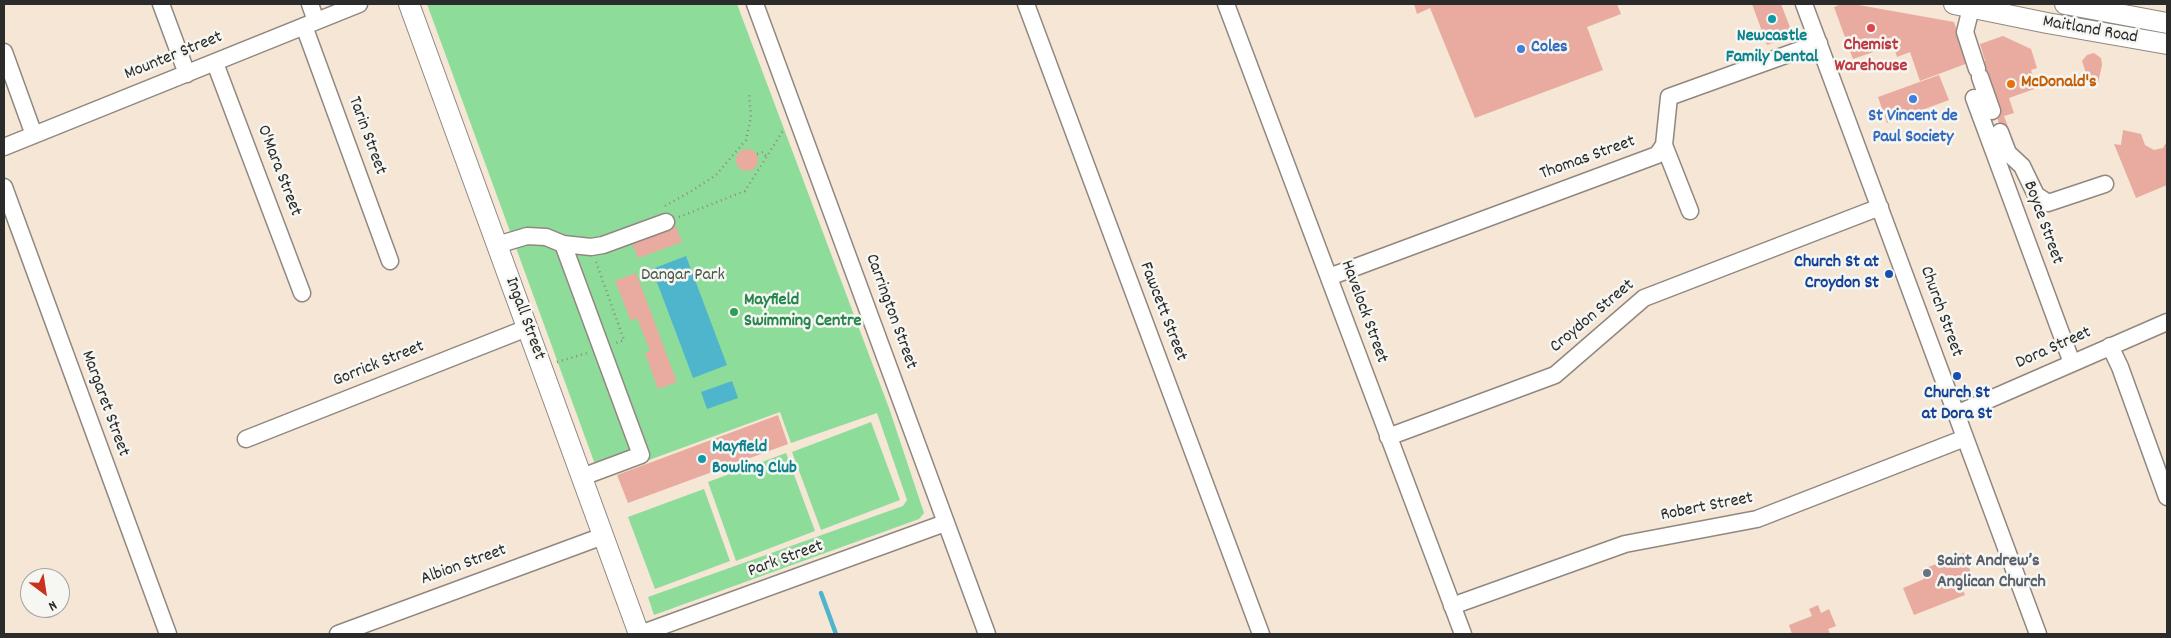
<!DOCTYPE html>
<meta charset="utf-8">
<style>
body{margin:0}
#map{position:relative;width:2171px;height:638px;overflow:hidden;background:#f5e6d5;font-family:Dekko,sans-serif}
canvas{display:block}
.frame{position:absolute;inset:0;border:5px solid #2b2b2b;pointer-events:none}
.north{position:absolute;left:20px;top:568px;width:50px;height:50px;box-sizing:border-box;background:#f6f6f2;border:1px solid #a5a5a2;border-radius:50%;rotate:149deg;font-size:14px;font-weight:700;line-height:20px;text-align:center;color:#2b2b2b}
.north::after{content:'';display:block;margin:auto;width:18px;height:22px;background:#c8321e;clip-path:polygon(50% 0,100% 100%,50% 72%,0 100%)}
</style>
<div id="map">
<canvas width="2171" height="638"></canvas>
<div class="frame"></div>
<div class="north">N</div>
</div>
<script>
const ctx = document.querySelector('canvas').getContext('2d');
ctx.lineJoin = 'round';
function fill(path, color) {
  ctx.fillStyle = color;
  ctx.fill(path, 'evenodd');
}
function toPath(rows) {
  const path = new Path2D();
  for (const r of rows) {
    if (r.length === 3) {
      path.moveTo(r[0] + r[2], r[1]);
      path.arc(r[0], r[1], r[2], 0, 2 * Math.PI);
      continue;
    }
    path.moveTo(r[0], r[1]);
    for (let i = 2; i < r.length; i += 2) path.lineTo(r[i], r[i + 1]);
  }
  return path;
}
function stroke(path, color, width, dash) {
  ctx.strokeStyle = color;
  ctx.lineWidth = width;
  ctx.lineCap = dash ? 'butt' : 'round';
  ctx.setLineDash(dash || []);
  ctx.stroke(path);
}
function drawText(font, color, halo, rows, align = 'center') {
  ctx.font = font + ' Dekko,sans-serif';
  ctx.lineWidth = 5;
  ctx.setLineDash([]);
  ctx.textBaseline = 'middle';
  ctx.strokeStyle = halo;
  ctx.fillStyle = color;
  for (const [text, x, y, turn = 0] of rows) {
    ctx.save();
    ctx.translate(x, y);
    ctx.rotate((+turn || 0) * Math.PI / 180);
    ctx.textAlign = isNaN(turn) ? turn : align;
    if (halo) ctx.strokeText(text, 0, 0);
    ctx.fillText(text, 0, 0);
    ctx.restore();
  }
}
fill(toPath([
 [427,4,737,4,889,408,924,513,919,519,654,615,648,597,903,506,907,500,877,413,791,443,780,412,600,478],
 [871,422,900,500,821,530,792,452],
 [786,453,815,531,736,561,708,482],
 [704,489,730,561,655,589,628,517]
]), '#8edc9a');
fill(toPath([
 [686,256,727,365,693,378,652,269],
 [732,381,738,398,707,409,701,392]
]), '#4eb5cd');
stroke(toPath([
 [821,593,836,634]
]), '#4eb5cd', 4.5);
fill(toPath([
 [1414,4,1617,4,1621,14,1587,27,1603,70,1475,118,1430,8,1417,14],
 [1752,4,1781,4,1793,35,1767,45],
 [1842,4,1853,4,1954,22,1968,63,1920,81,1910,52,1897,57,1893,45,1853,59,1834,7],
 [2003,36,2031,49,2037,68,2031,70,2037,88,2009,98,2014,113,2004,116,2009,129,1995,134,1993,127,2000,125,1997,118,1990,121,1979,63,1985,61,1980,44],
 [2094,53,2101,58,2102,65,2098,83,2090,85,2082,61,2087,55],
 [1939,75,1949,100,1887,123,1878,97],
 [2123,130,2141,134,2145,145,2154,150,2163,148,2167,141,2167,185,2136,198,2114,144,2121,145],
 [747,160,11],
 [676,226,682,242,638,258,632,243],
 [636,273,677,382,658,389,645,353,650,351,637,318,631,321,615,281],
 [778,415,788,444,628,503,617,475],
 [1964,553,1972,576,1959,581,1965,595,1914,615,1903,588,1924,579,1921,570],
 [1818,605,1821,613,1829,609,1836,626,1828,629,1830,634,1792,634,1789,625,1812,616,1809,609]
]), '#e9ab9f');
const minor = toPath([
 [161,4,187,74],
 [310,4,316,21],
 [755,4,987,634],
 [1026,4,1261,634],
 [1226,4,1463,634],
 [1804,4,2038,634],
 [1971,8,1965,32,1977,69],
 [304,26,390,261],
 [4,52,34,135],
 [215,63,302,293],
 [1980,77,1992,111],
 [1974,98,2072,363],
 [2000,132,2008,153,2022,166,2036,195,2048,203,2105,184],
 [1664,145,1690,211],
 [4,147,359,4],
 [4,187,168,634],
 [563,244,591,247,603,245,666,222],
 [497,245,527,236,546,237,563,244,641,455,582,477],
 [1329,277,1657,155,1664,145,1669,97,1819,43],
 [2110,346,2120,367,2167,497],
 [1956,414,2167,322],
 [1388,437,1555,375,1644,298,1880,207],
 [246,439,527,328],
 [1452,606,1625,544,1757,519,1965,438],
 [338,634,603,536],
 [640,634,945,523]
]);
const major = toPath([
 [409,4,639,634],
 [1954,4,2047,23,2167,44],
 [2065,4,2167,23]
]);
stroke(minor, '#908880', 19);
stroke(major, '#908880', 22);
stroke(toPath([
 [757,154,763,152,767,158],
 [665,206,693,190,716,175,746,140,751,117,749,93],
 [679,217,745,191,784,129],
 [596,262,624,340,616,343],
 [557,362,587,353]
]), '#908880', 2.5, [1, 4]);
stroke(minor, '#fff', 16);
stroke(major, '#fff', 20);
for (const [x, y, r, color] of [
 [1772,19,5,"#0f9aa8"],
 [1871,28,5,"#e0444e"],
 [1521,49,5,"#3f7fe0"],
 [2011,84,5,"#e8710a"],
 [1913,99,5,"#3f7fe0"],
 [1889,274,5,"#1a4fb4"],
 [734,312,5,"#2e9e5b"],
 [1957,376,5,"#1a4fb4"],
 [702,459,5,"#0f9aa8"],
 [1927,573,5,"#6b7280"]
]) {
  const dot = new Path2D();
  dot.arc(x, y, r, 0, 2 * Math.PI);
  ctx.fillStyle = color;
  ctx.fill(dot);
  stroke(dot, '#f6f6f2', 2);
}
drawText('18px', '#2b2b2b', '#f6f6f2', [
 ["Maitland Road",2090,31,10],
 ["Mounter Street",174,57,-22],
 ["Tarin Street",366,136,70],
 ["Thomas Street",1588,159,-20],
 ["O'Mara Street",278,171,69],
 ["Boyce Street",2042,223,70],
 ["Carrington Street",890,312,70],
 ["Fawcett Street",1162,312,69],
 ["Havelock Street",1363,312,70],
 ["Church Street",1940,312,70],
 ["Croydon Street",1593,317,-40],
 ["Ingall Street",524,319,70],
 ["Dora Street",2054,349,-24],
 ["Gorrick Street",379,365,-22],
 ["Margaret Street",104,404,70],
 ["Robert Street",1707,508,-11],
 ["Park Street",786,560,-20],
 ["Albion Street",464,566,-20]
]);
drawText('bold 18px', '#0d838f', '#f6f6f2', [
 ["Newcastle",1772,38],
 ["Family Dental",1772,59],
 ["Mayfield",712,449,"left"],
 ["Bowling Club",712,470,"left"]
]);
drawText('bold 18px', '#be3a42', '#f6f6f2', [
 ["Chemist",1871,47],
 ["Warehouse",1871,68]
]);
drawText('bold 18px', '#366cbe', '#f6f6f2', [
 ["Coles",1531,49],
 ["St Vincent de",1913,118,"center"],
 ["Paul Society",1913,139,"center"]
], 'left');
drawText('bold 18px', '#c56008', '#f6f6f2', [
 ["McDonald's",2021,84]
], 'left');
drawText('bold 18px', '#164399', '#f6f6f2', [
 ["Church St at",1879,264],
 ["Croydon St",1879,285],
 ["Church St",1957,395,"center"],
 ["at Dora St",1957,416,"center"]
], 'right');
drawText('18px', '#445747', '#f6f6f2', [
 ["Dangar Park",683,277]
]);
drawText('bold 18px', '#27864d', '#f6f6f2', [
 ["Mayfield",744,302],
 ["Swimming Centre",744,323]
], 'left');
drawText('bold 18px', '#5b616d', '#f6f6f2', [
 ["Saint Andrew’s",1937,563],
 ["Anglican Church",1937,584]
], 'left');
</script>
